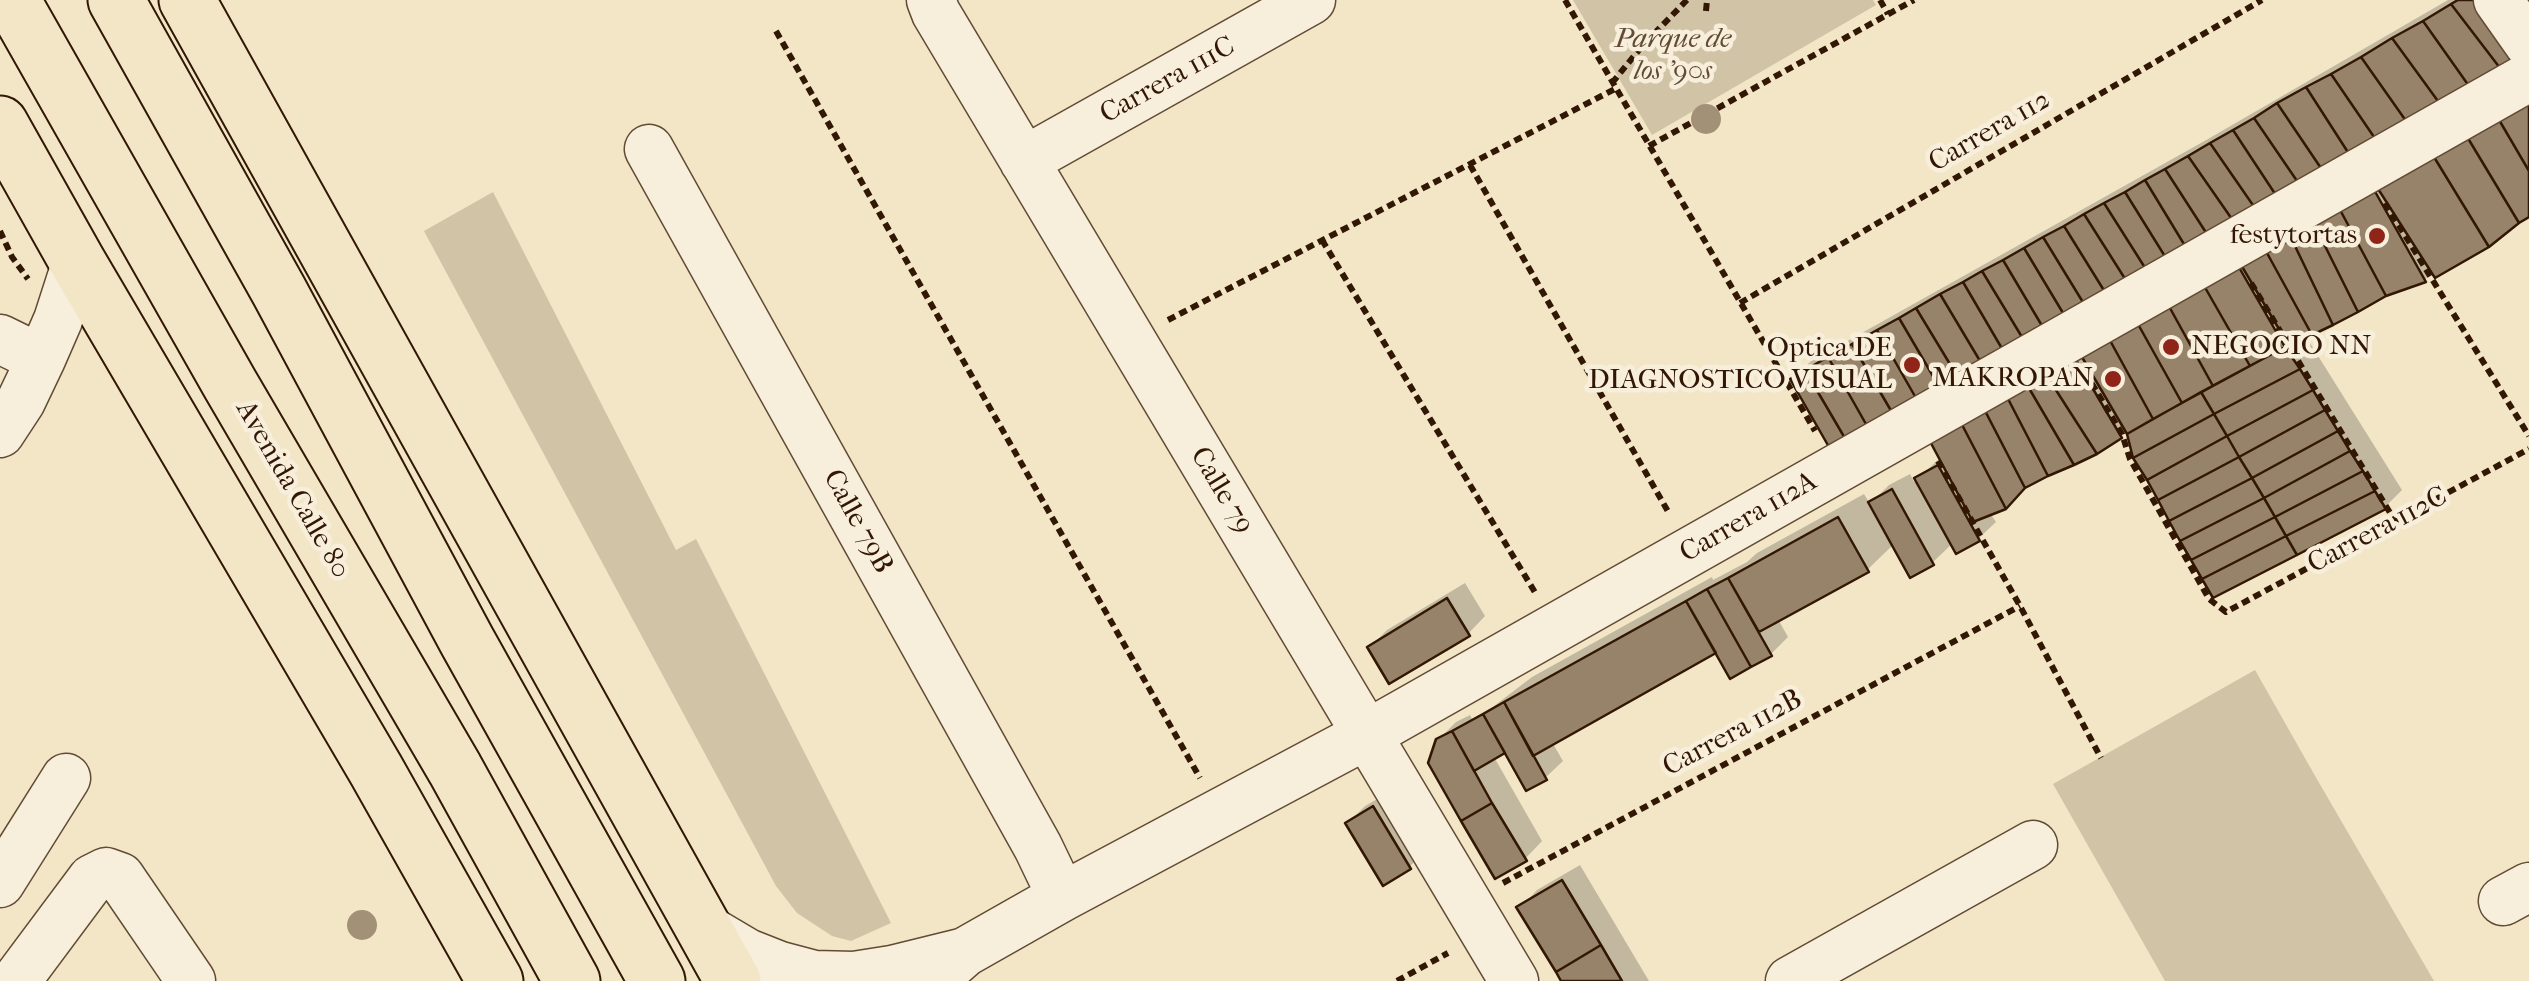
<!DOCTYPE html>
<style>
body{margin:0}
canvas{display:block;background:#f2e6c7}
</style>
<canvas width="2529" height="981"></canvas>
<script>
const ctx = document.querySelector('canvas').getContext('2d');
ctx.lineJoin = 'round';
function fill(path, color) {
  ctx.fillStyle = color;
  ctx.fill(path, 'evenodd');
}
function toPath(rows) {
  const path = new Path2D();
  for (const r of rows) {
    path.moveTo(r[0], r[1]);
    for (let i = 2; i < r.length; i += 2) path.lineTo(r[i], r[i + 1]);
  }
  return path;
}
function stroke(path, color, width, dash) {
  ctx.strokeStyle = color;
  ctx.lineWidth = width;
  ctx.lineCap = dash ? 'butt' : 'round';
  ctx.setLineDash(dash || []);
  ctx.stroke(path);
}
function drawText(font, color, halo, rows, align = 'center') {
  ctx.font = font + ' "IM FELL French Canon",serif';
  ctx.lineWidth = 9;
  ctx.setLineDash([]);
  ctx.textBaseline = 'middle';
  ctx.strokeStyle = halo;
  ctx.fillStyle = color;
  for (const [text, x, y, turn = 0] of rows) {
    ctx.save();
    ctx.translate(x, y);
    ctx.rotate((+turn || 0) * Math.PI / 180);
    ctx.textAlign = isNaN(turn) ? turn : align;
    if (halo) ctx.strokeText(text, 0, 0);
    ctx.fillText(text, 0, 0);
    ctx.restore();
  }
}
fill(toPath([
 [1573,0,1873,0,1876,5,1652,135],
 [493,192,676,550,696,539,891,923,851,941,832,936,797,913,776,886,424,231],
 [2255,670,2314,774,2434,981,2165,981,2053,784]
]), '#d1c3a6');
fill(toPath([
 [2448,0,2521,0,2529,215,2433,271,2425,280,2385,294,2305,335,2402,490,2385,507,2130,433,2128,429,2120,436,2026,485,1990,513,1996,522,1978,539,1953,543,1932,563,1894,544,1867,570,1778,619,1788,637,1771,654,1717,650,1552,742,1563,761,1545,778,1506,750,1494,757,1542,841,1525,859,1438,740,1456,722,1470,715,1472,719,1494,706,1532,677,1712,577,1713,580,1747,562,1757,553,1864,494,1870,504,1889,485,1910,474,1914,482,1941,457,1928,432,1793,379,1810,362,2208,139],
 [1465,583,1485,616,1468,634,1370,647,1387,630],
 [1391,791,1427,850,1409,867,1348,823,1365,806],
 [1580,865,1649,981,1564,981,1520,908,1537,890]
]), '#0003');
const building = toPath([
 [2458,0,2491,0,2529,50,2513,85,2451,4,2458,0],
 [2451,4,2513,85,2481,103,2423,21,2451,4],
 [2423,21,2481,103,2451,119,2392,38,2423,21],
 [2392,38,2451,119,2418,138,2361,57,2392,38],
 [2361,57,2418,138,2387,156,2331,74,2361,57],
 [2331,74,2387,156,2360,171,2306,87,2331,74],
 [2529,78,2529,171,2488,101,2529,78],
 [2306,87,2360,171,2333,186,2277,103,2306,87],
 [2488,101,2529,171,2529,217,2519,223,2457,120,2488,101],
 [2277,103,2333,186,2310,200,2254,118,2277,103],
 [2254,118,2310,200,2287,212,2233,130,2254,118],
 [2457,120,2519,223,2489,247,2423,139,2457,120],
 [2233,130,2287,212,2266,224,2210,143,2233,130],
 [2423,139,2489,247,2435,278,2366,170,2423,139],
 [2210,143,2266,224,2243,235,2188,156,2210,143],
 [2188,156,2243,235,2216,248,2165,169,2188,156],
 [2165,169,2216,248,2193,259,2145,180,2165,169],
 [2364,172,2426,282,2386,296,2330,191,2364,172],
 [2145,180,2193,259,2174,271,2125,192,2145,180],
 [2330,191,2386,296,2358,312,2305,206,2330,191],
 [2125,192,2174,271,2154,282,2104,203,2125,192],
 [2104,203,2154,282,2134,293,2084,214,2104,203],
 [2305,206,2358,312,2333,325,2282,219,2305,206],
 [2084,214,2134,293,2113,305,2064,226,2084,214],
 [2282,219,2333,325,2312,335,2256,233,2282,219],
 [2064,226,2113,305,2092,317,2043,237,2064,226],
 [2256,233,2312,335,2289,346,2231,248,2256,233],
 [2043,237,2092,317,2072,328,2024,248,2043,237],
 [2024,248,2072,328,2051,341,2003,260,2024,248],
 [2229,250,2285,347,2250,366,2195,270,2229,250],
 [2003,260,2051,341,2031,352,1982,271,2003,260],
 [2195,270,2250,366,2213,386,2160,290,2195,270],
 [1982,271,2031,352,2011,364,1963,282,1982,271],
 [1963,282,2011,364,1989,376,1940,294,1963,282],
 [2160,290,2213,386,2182,403,2129,308,2160,290],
 [1940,294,1989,376,1965,389,1916,308,1940,294],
 [1916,308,1965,389,1947,400,1899,318,1916,308],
 [2129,308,2182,403,2153,419,2101,324,2129,308],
 [1899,318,1947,400,1924,412,1877,330,1899,318],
 [2101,324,2153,419,2127,434,2072,340,2101,324],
 [1877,330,1924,412,1900,426,1852,344,1877,330],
 [1852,344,1900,426,1875,440,1828,357,1852,344],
 [2285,347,2300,369,2214,414,2201,392,2285,347],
 [2073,355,2122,438,2097,454,2045,373,2073,355],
 [1828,357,1875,440,1853,452,1805,370,1828,357],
 [2300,369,2313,390,2227,436,2214,414,2300,369],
 [1805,370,1853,452,1837,461,1790,379,1805,370],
 [2045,373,2097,454,2074,465,2026,383,2045,373],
 [2026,383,2074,465,2048,476,2005,393,2026,383],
 [2313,390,2325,410,2239,457,2227,436,2313,390],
 [2201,392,2214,414,2133,458,2127,434,2201,392],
 [2005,393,2048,476,2025,488,1982,405,2005,393],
 [1982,405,2025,488,2006,509,1958,417,1982,405],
 [2325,410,2338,431,2252,478,2239,457,2325,410],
 [2214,414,2227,436,2147,480,2133,458,2214,414],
 [1958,417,2006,509,1973,522,1925,432,1958,417],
 [2338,431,2350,451,2264,498,2252,478,2338,431],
 [2227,436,2239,457,2158,500,2147,480,2227,436],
 [2350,451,2363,471,2275,517,2264,498,2350,451],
 [2239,457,2252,478,2169,521,2158,500,2239,457],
 [1938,465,1980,541,1956,554,1914,478,1938,465],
 [2363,471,2375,491,2286,536,2275,517,2363,471],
 [2252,478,2264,498,2180,541,2169,521,2252,478],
 [1892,489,1934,565,1910,578,1868,502,1892,489],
 [2375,491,2386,509,2297,555,2286,536,2375,491],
 [2264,498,2275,517,2191,560,2180,541,2264,498],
 [1838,517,1869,572,1759,632,1728,578,1838,517],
 [2275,517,2286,536,2202,579,2191,560,2275,517],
 [2286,536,2297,555,2213,598,2202,579,2286,536],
 [1728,578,1772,656,1751,667,1707,589,1728,578],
 [1707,589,1751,667,1730,679,1686,601,1707,589],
 [1447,598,1470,636,1389,684,1367,647,1447,598],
 [1686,601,1716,653,1533,756,1504,702,1686,601],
 [1504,702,1547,780,1526,791,1483,714,1504,702],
 [1483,714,1505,753,1474,771,1452,731,1483,714],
 [1452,731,1492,803,1461,821,1428,763,1436,739,1452,731],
 [1492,803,1527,861,1495,879,1461,821,1492,803],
 [1373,806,1411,869,1383,886,1345,823,1373,806],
 [1562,880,1601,945,1556,972,1516,907,1562,880],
 [1601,945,1622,981,1561,981,1556,972,1601,945]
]);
fill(building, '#968369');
stroke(building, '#321704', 2.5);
const minor = toPath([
 [931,0,936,13,1514,981],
 [2498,0,2529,44],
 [649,149,1038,847,1062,897],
 [1024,161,1311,0],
 [0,339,41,359],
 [0,433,21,401,41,359,58,320,77,261],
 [0,883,66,778],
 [2503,901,2529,887],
 [703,927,747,953,780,966,814,975,854,976,892,970,965,952],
 [16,981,92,879,106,872,120,877,191,981],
 [932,981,965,952,1062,897,1366,735,2529,77],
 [1790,981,2033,845]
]);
const highway = toPath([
 [12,0,230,384,455,769,572,981],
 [116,0,279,291,467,641,657,981],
 [187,0,733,981],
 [0,124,77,261,376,770,495,981]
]);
stroke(minor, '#624b35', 51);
stroke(highway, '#321704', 59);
stroke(toPath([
 [1565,0,1815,431],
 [1880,0,1888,14],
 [1706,11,1707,0],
 [776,31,1200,778],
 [1612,83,1643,45,1687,0],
 [1649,146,1914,0],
 [1470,165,1670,515],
 [2385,203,2529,436],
 [0,231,12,257,28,279],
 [1322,240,1536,594],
 [2251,283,2395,521],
 [1740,303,2262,0],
 [1168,320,1615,89],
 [2085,372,2122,434,2130,459,2209,599,2226,612,2529,449],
 [1938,461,2020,606,2101,758],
 [1503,883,2020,606],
 [1397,981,1448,953]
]), '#321704', 6, [8, 5]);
stroke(minor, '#f7efdb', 48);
stroke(highway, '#f2e6c7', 55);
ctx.fillStyle = '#a39177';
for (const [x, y] of [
 [1706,119],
 [362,925]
]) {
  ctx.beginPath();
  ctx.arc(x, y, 15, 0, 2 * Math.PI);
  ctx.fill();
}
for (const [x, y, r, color] of [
 [2377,236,10,"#8f2418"],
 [2171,347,10,"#8f2418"],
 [1912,365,10,"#8f2418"],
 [2113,379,10,"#8f2418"]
]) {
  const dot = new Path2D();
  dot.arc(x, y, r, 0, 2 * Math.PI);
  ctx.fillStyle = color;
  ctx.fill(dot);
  stroke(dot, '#f7efdb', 4);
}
drawText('italic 28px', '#624b35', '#f7efdb', [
 ["Parque de",1673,40],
 ["los '90s",1673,72]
]);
drawText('28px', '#321704', '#f7efdb', [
 ["Carrera 111C",1168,81,-29],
 ["Carrera 112",1990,132,-30],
 ["Avenida Calle 80",292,490,60],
 ["Calle 79",1221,491,59],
 ["Carrera 112A",1749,518,-30],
 ["Calle 79B",857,522,61],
 ["Carrera 112C",2378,531,-28],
 ["Carrera 112B",1733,734,-28]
]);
drawText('28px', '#321704', '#f7efdb', [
 ["festytortas",2357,236],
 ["NEGOCIO NN",2191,347,"left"],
 ["Optica DE",1892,349],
 ["DIAGNOSTICO VISUAL",1892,381],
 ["MAKROPAN",2093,379]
], 'right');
</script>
